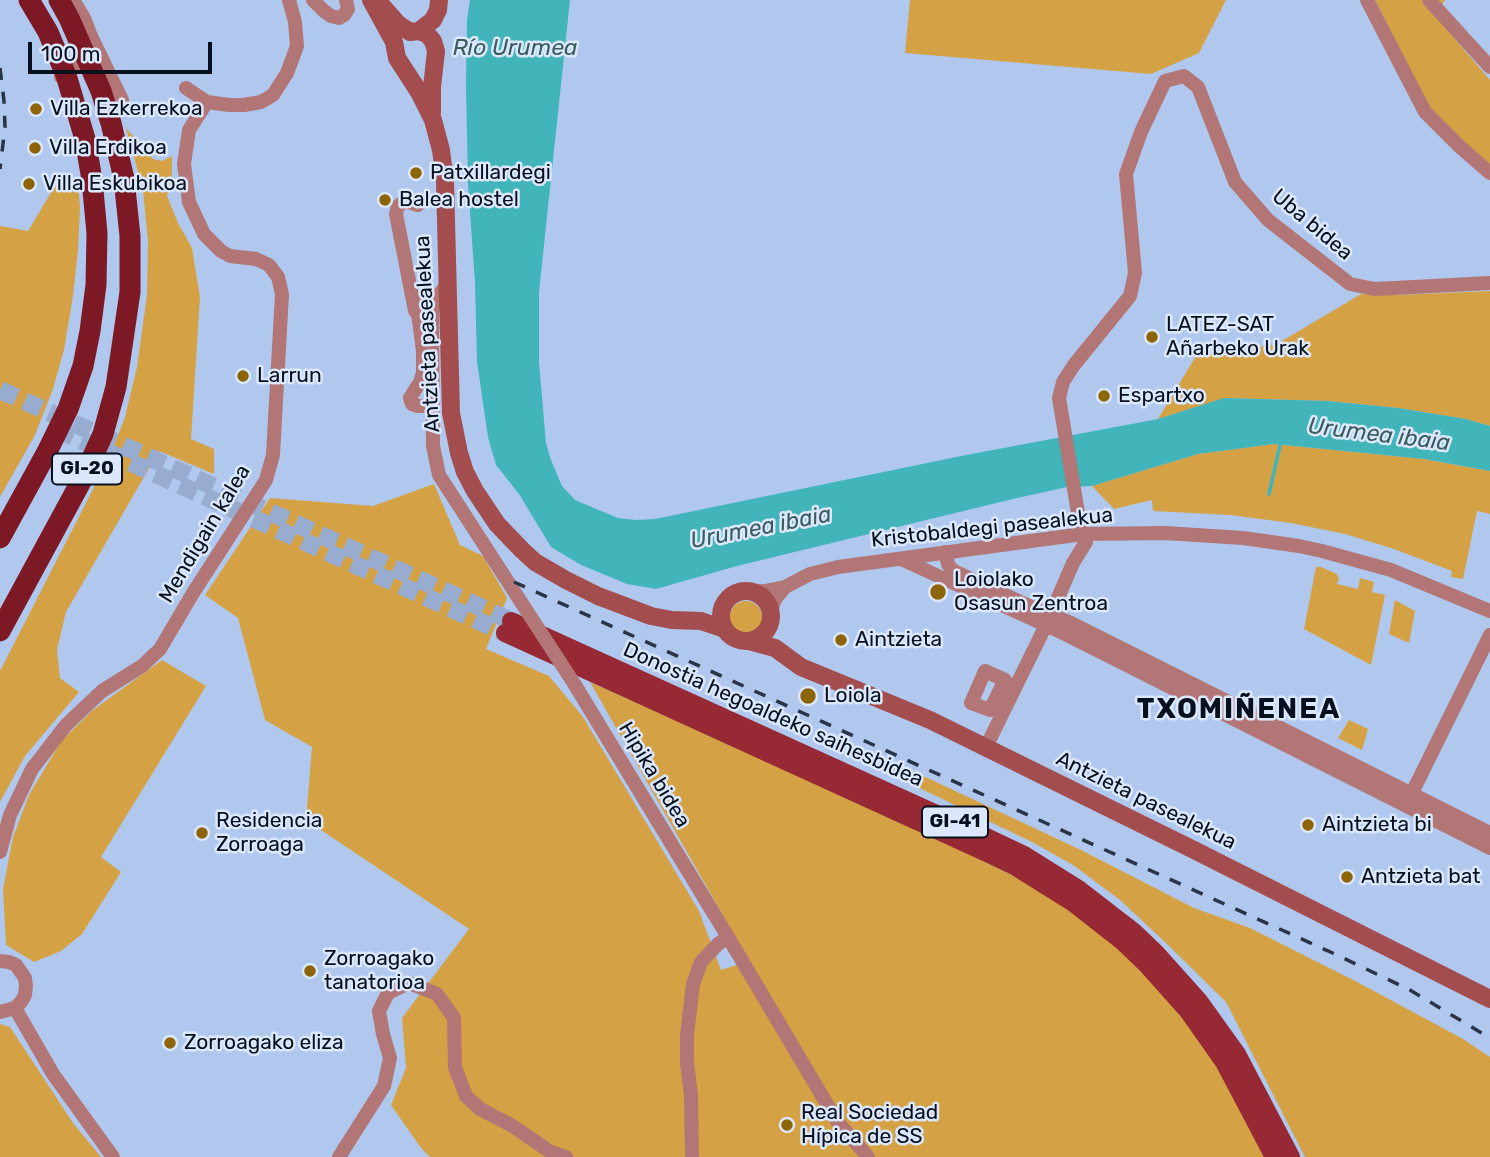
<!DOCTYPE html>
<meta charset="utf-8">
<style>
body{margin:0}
#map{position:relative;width:1490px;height:1157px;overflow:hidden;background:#b0c8ee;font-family:Rubik,sans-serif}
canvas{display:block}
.scale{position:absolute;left:28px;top:42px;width:184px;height:32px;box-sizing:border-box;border:4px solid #08101d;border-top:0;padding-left:9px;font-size:21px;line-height:24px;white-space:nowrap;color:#08101d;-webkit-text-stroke:5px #dbe8fb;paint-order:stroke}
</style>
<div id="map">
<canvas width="1490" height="1157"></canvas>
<div class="scale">100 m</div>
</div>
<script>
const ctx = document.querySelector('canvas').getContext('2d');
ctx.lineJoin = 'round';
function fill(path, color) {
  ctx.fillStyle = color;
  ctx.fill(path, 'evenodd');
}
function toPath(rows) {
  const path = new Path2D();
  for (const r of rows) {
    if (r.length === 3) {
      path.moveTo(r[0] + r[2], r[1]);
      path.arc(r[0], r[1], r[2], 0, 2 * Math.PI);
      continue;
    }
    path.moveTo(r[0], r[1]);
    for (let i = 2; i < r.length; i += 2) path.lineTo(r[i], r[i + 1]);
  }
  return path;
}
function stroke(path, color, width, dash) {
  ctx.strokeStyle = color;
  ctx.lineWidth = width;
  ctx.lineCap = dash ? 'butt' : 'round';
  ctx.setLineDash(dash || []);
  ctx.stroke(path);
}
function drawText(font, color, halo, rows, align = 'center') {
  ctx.font = font + ' Rubik,sans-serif';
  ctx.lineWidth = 5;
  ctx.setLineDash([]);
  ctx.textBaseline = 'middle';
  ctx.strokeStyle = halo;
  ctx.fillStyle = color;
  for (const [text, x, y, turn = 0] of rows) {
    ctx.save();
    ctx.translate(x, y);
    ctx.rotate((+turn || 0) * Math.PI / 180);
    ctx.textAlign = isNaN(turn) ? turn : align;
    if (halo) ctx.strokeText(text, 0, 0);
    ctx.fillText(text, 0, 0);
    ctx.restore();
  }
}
fill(toPath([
 [910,0,1226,0,1199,53,1151,74,905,53],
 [1375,0,1445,0,1435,16,1490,80,1490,167,1429,107],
 [126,128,153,159,162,161,172,156,172,174,167,196,178,223,192,248,200,297,191,439,214,449,214,474,159,451,66,612,57,650,60,678,79,692,25,756,0,802,0,671,109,458,125,417,137,367,147,295,148,241,143,190],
 [78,182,80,208,78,250,73,296,64,350,53,389,35,435,0,497,0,226,28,231,55,186],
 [1490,291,1490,426,1466,419,1398,408,1328,401,1225,398,1158,419,1196,356,1277,344,1361,294,1398,295],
 [1274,444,1424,459,1490,471,1490,514,1477,511,1463,579,1451,577,1452,571,1394,549,1345,534,1291,523,1230,515,1153,511,1152,500,1114,509,1092,486,1198,454],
 [434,484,460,545,483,556,507,598,486,649,549,676,583,717,699,911,721,970,749,961,590,682,901,821,1010,874,1063,905,1107,938,1145,973,1212,1053,1269,1157,430,1157,421,1148,391,1105,406,1068,402,1018,469,929,306,820,312,747,265,720,238,618,205,595,270,498,373,506],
 [1316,567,1321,567,1337,574,1339,579,1337,584,1358,589,1360,578,1374,582,1372,592,1385,595,1371,665,1304,629],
 [1395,600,1415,611,1409,643,1389,634],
 [746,617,16],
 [162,660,206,686,101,857,121,872,82,934,61,951,34,962,6,945,3,889,13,837,29,795,62,740,93,710],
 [1349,720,1368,729,1362,750,1338,738],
 [887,759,1081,850,1194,908,1250,928,1361,984,1463,1039,1490,1057,1490,1157,1305,1157,1226,1002,1167,944,1120,900,1073,865,1032,842,882,770],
 [0,1024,10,1027,73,1123,101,1157,0,1157]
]), '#d4a245');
fill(toPath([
 [470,0,570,0,539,292,539,363,546,443,551,460,562,486,575,500,618,518,636,520,655,519,966,455,1158,419,1224,398,1328,401,1398,408,1466,419,1490,426,1490,471,1424,459,1274,444,1198,454,1092,486,1067,487,1013,499,737,566,656,589,627,584,581,565,551,547,519,494,496,465,488,437,477,362,475,283,468,184,466,85,467,20]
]), '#42b5ba');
stroke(toPath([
 [1269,494,1281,441]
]), '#42b5ba', 3.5);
stroke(toPath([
 [0,390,511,621],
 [57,429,505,633]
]), '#97accf', 18, [18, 9]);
stroke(toPath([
 [313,0,324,11,331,16,339,18,344,15,348,9,346,0],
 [1367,0,1425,112,1460,147,1490,173],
 [1429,0,1490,67],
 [91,36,122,100],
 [61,77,85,58,91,36,84,18,73,0],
 [186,88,207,102,229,105,244,105,261,102,273,95,287,73,297,46,295,22,289,0],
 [447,284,435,300,432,311,433,446,439,475,521,602],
 [415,311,396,214,398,206,405,201,418,205],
 [423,351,423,373,420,382,410,398,412,404,418,406,432,406],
 [945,552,948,564,952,570,1027,605,1071,623,1490,833],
 [901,559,1065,634,1490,848],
 [751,592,765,591,785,587,810,574,838,567,1083,534,1165,533,1243,538,1299,546,1322,551,1391,570,1490,611],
 [770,611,776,598,785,587],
 [985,671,1005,680,990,710,971,703,985,671],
 [575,685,728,937,837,1121,868,1157],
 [986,747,1046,625,1073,563,1086,542,1080,525,1059,398,1063,382,1074,365,1130,296,1135,273,1126,174,1141,132,1165,81,1184,76,1198,87,1235,182,1268,220,1350,284,1375,289,1490,283],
 [1412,793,1490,635],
 [0,852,10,815,32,769,66,725,102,691,142,666,160,649,193,593,266,480,273,455,282,294,278,277,269,265,256,259,230,256,221,251,204,234,189,202,184,164,189,130,207,102],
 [0,961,9,962,16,965,25,978,26,986,25,995,21,1002,15,1008,0,1012],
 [15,1008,53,1074,113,1157],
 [339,1157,384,1086,390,1058,383,1034,379,1011,388,993,409,983,437,994,454,1018,455,1067,466,1096,480,1109,511,1125,549,1151,566,1157],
 [692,1157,691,1095,687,1063,687,1035,693,984,701,962,718,944,728,937]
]), '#b37676', 14);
stroke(toPath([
 [371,0,394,42,397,58,419,92,433,120,441,150,445,182,451,413,459,453,465,472,475,491,497,524,522,550,535,562,566,580,598,596,651,616,672,620,701,621,725,629],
 [383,7,398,24,410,32,419,31,427,34,433,41,436,51,432,87,432,113],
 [419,31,433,20,438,10,439,0],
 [746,616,25],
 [749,641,775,648,801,667,930,720,1192,849,1490,999]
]), '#a34d4f', 18);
stroke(toPath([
 [511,621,963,826,1024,855,1080,890,1133,931,1156,953,1199,1001,1237,1054,1291,1157],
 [505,633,987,853,1016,867,1072,902,1123,942,1146,964,1188,1011,1224,1062,1274,1157]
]), '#962933', 18);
stroke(toPath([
 [0,538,47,452,68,409,83,366,90,331,96,285,97,233,92,180],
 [0,631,84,476,103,434,116,387,130,292,130,236,124,179]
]), '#7d1825', 21);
stroke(toPath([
 [0,68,4,101,5,127,0,169],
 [514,582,1337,955,1410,990,1490,1038]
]), '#293446', 3.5, [12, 12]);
stroke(toPath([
 [416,298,423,351],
 [521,602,575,685]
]), '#b37676', 14);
stroke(toPath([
 [29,0,48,32,66,75,85,139,92,180],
 [59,0,69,18,101,91,111,123,124,179]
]), '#7d1825', 21);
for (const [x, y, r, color] of [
 [36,109,7,"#8d6408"],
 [35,148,7,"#8d6408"],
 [416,173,7,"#8d6408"],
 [29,184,7,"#8d6408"],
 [385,200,7,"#8d6408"],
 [1152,337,7,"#8d6408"],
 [243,376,7,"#8d6408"],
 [1104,396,7,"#8d6408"],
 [938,592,9,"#8d6408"],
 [841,640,7,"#8d6408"],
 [808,696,9,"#8d6408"],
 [1308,825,7,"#8d6408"],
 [202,833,7,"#8d6408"],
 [1347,877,7,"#8d6408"],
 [310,971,7,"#8d6408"],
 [170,1043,7,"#8d6408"],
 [787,1125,7,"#8d6408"]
]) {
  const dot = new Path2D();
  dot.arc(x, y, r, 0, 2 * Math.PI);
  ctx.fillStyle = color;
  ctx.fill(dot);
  stroke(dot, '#dbe8fb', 2.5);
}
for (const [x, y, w] of [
 [87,469,70],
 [955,822,66]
]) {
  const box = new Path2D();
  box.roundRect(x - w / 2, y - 15.5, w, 31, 5);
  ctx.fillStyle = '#dbe8fb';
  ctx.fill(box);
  stroke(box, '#08101d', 2);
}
drawText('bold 19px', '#08101d', null, [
 ["GI-20",87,469],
 ["GI-41",955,822]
]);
drawText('21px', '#08101d', '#dbe8fb', [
 ["Villa Ezkerrekoa",50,109],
 ["Villa Erdikoa",49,148],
 ["Patxillardegi",430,173],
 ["Villa Eskubikoa",43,184],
 ["Balea hostel",399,200],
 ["LATEZ-SAT",1166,325],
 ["Añarbeko Urak",1166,349],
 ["Larrun",257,376],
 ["Espartxo",1118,396],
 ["Loiolako",954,580],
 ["Osasun Zentroa",954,604],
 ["Aintzieta",855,640],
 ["Loiola",824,696],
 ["Residencia",216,821],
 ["Zorroaga",216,845],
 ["Aintzieta bi",1322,825],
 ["Antzieta bat",1361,877],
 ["Zorroagako",324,959],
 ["tanatorioa",324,983],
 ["Zorroagako eliza",184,1043],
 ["Real Sociedad",801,1113],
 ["Hípica de SS",801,1137]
], 'left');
drawText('21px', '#08101d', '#dbe8fb', [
 ["Uba bidea",1312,225,40],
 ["Antzieta pasealekua",428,334,-93],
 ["Kristobaldegi pasealekua",992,528,-6],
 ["Mendigain kalea",205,534,-59],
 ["Donostia hegoaldeko saihesbidea",773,715,24],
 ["Hipika bidea",654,775,59],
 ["Antzieta pasealekua",1146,801,26]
]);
drawText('italic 23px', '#3a5c5e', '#dbe8fb', [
 ["Río Urumea",515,48],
 ["Urumea ibaia",1379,435,7],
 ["Urumea ibaia",761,528,-11]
]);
ctx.letterSpacing = '2px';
drawText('bold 28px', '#08101d', '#dbe8fb', [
 ["TXOMIÑENEA",1239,710]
]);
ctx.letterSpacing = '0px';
</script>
